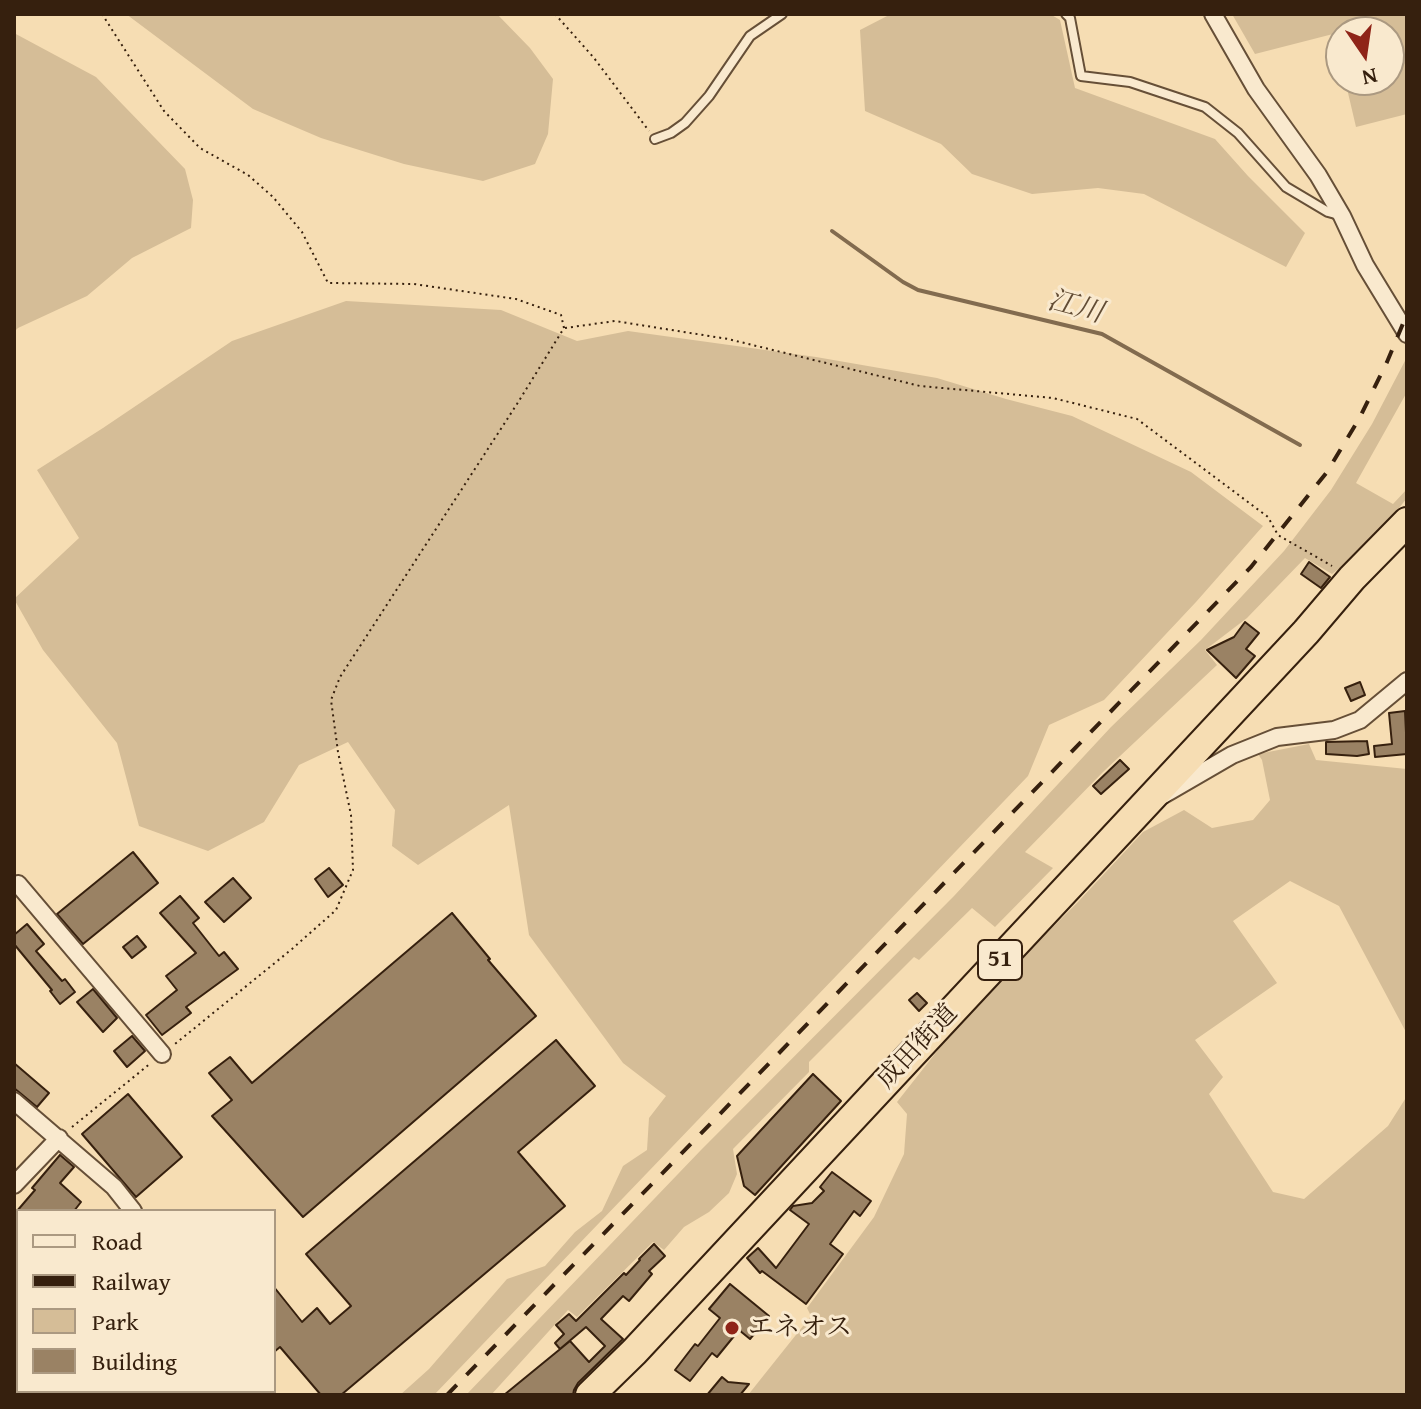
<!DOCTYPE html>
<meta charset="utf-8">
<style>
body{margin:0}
#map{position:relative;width:1421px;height:1409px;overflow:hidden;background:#f6ddb3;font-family:"Gentium Book Plus",serif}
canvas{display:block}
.frame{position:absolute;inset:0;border:16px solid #36200e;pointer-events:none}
.legend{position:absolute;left:16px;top:1209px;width:260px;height:184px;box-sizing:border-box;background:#f9e9ce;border:2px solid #ab9981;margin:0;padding:10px 14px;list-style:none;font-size:24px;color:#36200e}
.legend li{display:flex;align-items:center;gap:16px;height:40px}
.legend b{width:40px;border:2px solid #ab9981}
.north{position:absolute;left:1325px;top:16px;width:80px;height:80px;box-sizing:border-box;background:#f9e9ce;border:2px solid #ab9981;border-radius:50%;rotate:167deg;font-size:22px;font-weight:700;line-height:32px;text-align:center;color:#36200e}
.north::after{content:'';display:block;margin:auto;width:28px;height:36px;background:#8f2418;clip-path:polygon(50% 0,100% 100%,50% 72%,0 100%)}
</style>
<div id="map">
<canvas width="1421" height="1409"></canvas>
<div class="frame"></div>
<ul class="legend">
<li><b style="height:10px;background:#f9e9ce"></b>Road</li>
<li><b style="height:10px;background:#36200e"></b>Railway</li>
<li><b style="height:22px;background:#d5bd97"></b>Park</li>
<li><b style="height:22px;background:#9a8264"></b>Building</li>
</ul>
<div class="north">N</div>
</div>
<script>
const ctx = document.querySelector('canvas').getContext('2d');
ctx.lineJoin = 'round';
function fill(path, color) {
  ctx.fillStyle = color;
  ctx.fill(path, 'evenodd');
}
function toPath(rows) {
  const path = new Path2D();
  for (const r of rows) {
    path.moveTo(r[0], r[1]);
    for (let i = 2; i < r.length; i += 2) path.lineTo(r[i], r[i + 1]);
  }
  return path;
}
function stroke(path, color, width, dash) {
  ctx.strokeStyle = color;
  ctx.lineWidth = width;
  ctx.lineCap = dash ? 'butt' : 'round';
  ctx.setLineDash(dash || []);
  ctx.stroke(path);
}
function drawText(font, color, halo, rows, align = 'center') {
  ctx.font = font + ' "Gentium Book Plus","Noto Serif JP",serif';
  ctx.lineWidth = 6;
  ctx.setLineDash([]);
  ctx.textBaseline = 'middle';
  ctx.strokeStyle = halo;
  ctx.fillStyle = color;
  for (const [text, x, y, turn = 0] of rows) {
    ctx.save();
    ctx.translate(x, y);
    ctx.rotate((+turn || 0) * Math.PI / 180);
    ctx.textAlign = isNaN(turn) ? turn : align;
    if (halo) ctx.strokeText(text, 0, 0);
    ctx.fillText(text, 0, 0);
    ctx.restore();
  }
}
fill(toPath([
 [126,14,497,14,530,48,553,79,548,134,535,164,483,181,404,164,321,138,253,109],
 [891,14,1050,14,1060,20,1075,88,1215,139,1248,176,1305,233,1286,267,1144,194,1098,188,1032,194,972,174,941,144,865,111,860,30],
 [1232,14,1407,14,1407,114,1356,127,1345,80,1389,80,1389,32,1341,32,1341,64,1333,34,1255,54],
 [14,33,96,77,185,169,193,200,191,228,132,258,87,296,18,328,14,332],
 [346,301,501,310,577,341,628,331,816,357,937,378,1006,399,1072,416,1191,472,1263,526,1196,602,1104,700,1049,725,1028,776,434,1395,400,1395,429,1369,507,1279,545,1266,575,1232,602,1211,623,1166,647,1150,649,1118,666,1096,623,1063,529,935,509,805,418,865,392,846,395,810,348,742,299,765,264,822,208,851,139,826,117,743,43,650,14,599,79,538,37,470,103,428,232,341],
 [1407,357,1407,392,1356,483,1393,504,1407,489,1407,498,1399,508,1345,564,1332,574,1305,558,1247,618,1205,650,1217,665,1103,772,1025,852,1053,868,995,927,972,908,919,960,914,957,809,1062,809,1072,733,1149,737,1174,729,1193,709,1212,684,1227,664,1250,653,1242,577,1317,568,1310,491,1395,466,1395,701,1150,954,896,1111,727,1201,640,1284,551,1331,490,1372,424],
 [1309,744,1316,760,1407,769,1407,1034,1339,906,1290,881,1233,921,1277,983,1195,1040,1223,1077,1209,1094,1273,1192,1304,1199,1388,1126,1407,1096,1407,1395,748,1395,811,1316,807,1308,874,1217,904,1154,907,1114,897,1102,971,1008,1077,903,1143,832,1184,810,1212,828,1253,820,1270,800,1262,760,1258,754]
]), '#d5bd97');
stroke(toPath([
 [832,231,903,282,918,290,1102,334,1300,445]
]), '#826b4f', 4);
const building = toPath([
 [1309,562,1330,577,1321,588,1301,574,1309,562],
 [1245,622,1259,633,1246,649,1255,656,1236,678,1207,650,1234,637,1245,622],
 [1360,682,1365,695,1351,701,1345,688,1360,682],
 [1405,711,1407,754,1375,757,1374,746,1392,744,1389,713,1405,711],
 [1367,741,1369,754,1357,756,1326,754,1326,742,1367,741],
 [1120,760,1129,769,1101,794,1093,786,1120,760],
 [133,852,158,883,83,944,57,914,133,852],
 [329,868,343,885,328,897,315,879,329,868],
 [233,878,251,898,224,922,205,902,233,878],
 [180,896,199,918,193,923,219,956,224,952,238,969,186,1007,191,1013,162,1035,146,1015,177,990,166,976,196,953,160,913,180,896],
 [452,913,490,959,488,960,536,1016,303,1217,212,1116,232,1100,209,1073,230,1057,252,1083,452,913],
 [27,924,44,944,36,951,62,981,65,979,75,992,60,1004,50,991,52,990,14,944,14,935,27,924],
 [137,936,146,947,132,958,123,947,137,936],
 [93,989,117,1018,103,1032,77,1002,93,989],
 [917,993,927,1003,919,1011,909,1000,917,993],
 [132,1036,145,1051,127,1067,114,1051,132,1036],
 [556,1040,595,1086,518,1152,565,1206,341,1395,321,1395,280,1347,274,1352,274,1287,302,1322,317,1308,330,1324,351,1306,306,1254,556,1040],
 [14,1063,49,1093,37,1107,14,1088,14,1063],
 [813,1074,841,1101,755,1195,744,1186,737,1156,813,1074],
 [128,1094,182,1157,136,1197,82,1134,128,1094],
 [60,1155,74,1167,60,1183,81,1202,74,1211,17,1211,35,1190,32,1188,60,1155],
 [832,1172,871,1201,860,1216,854,1211,830,1244,843,1254,806,1304,762,1271,760,1273,747,1258,758,1248,776,1268,809,1224,790,1210,793,1206,812,1203,824,1191,820,1187,832,1172],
 [654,1244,665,1256,649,1271,652,1274,629,1301,623,1296,601,1319,623,1339,578,1383,574,1390,573,1395,504,1395,570,1341,589,1362,605,1346,586,1327,560,1349,555,1343,564,1334,556,1325,569,1314,576,1321,624,1273,626,1275,640,1260,639,1259,654,1244],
 [730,1284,769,1316,750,1339,739,1330,717,1357,712,1353,690,1381,675,1370,695,1344,698,1346,720,1318,709,1309,730,1284],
 [722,1377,728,1382,749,1384,740,1395,707,1395,722,1377]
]);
fill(building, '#9a8264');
stroke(building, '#36200e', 2);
const service = toPath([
 [1066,14,1070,18,1081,76,1130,82,1205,107,1238,133,1286,187,1328,212,1339,215],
 [655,139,671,133,685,123,709,96,750,36,782,14],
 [160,1391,164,1395]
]);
const minor = toPath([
 [1213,14,1256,89,1318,175,1342,216,1365,265,1407,334],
 [1163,795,1232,755,1277,737,1334,730,1360,720,1407,681],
 [18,884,162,1054],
 [14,1101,114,1187,133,1211],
 [14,1185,59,1138],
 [255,1391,257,1395]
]);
const tertiary = toPath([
 [14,1384,18,1379]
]);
const trunk = toPath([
 [590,1395,634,1352,1306,632,1352,578,1407,522]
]);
stroke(service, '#664f37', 12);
stroke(minor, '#664f37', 20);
stroke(tertiary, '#664f37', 24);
stroke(trunk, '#36200e', 32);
stroke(toPath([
 [102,14,164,111,200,148,248,175,273,197,302,232,328,283,414,284,516,299,561,315,564,328,517,404,340,677,331,700,338,752,351,815,353,870,336,910,292,949,175,1044],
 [555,14,594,58,649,131],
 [565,328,615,321,728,339,920,386,1053,398,1137,419,1268,517,1278,535,1332,566],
 [72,1127,151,1063]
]), '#36200e', 2, [2, 4]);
stroke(service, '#f9e9ce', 8);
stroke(minor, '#f9e9ce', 16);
stroke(tertiary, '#f9e9ce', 20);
stroke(trunk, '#f6ddb3', 28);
stroke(toPath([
 [447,1395,1251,567,1327,472,1359,419,1387,362,1407,314]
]), '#36200e', 4, [14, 14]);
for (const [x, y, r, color] of [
 [732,1328,8,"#8f2418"]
]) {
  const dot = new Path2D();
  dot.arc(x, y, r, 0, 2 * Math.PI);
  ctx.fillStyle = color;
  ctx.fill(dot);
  stroke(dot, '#f9e9ce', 3);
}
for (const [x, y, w] of [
 [1000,960,44]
]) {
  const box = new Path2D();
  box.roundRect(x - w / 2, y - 20, w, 40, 6);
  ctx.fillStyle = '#f9e9ce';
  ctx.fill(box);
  stroke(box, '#36200e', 2);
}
drawText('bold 24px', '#36200e', null, [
 ["51",1000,960]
]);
drawText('26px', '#36200e', '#f9e9ce', [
 ["成田街道",918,1047,-47]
]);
drawText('26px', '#36200e', '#f9e9ce', [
 ["エネオス",748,1328]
], 'left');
drawText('italic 28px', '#624c34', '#f9e9ce', [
 ["江川",1075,308,15]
]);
</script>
